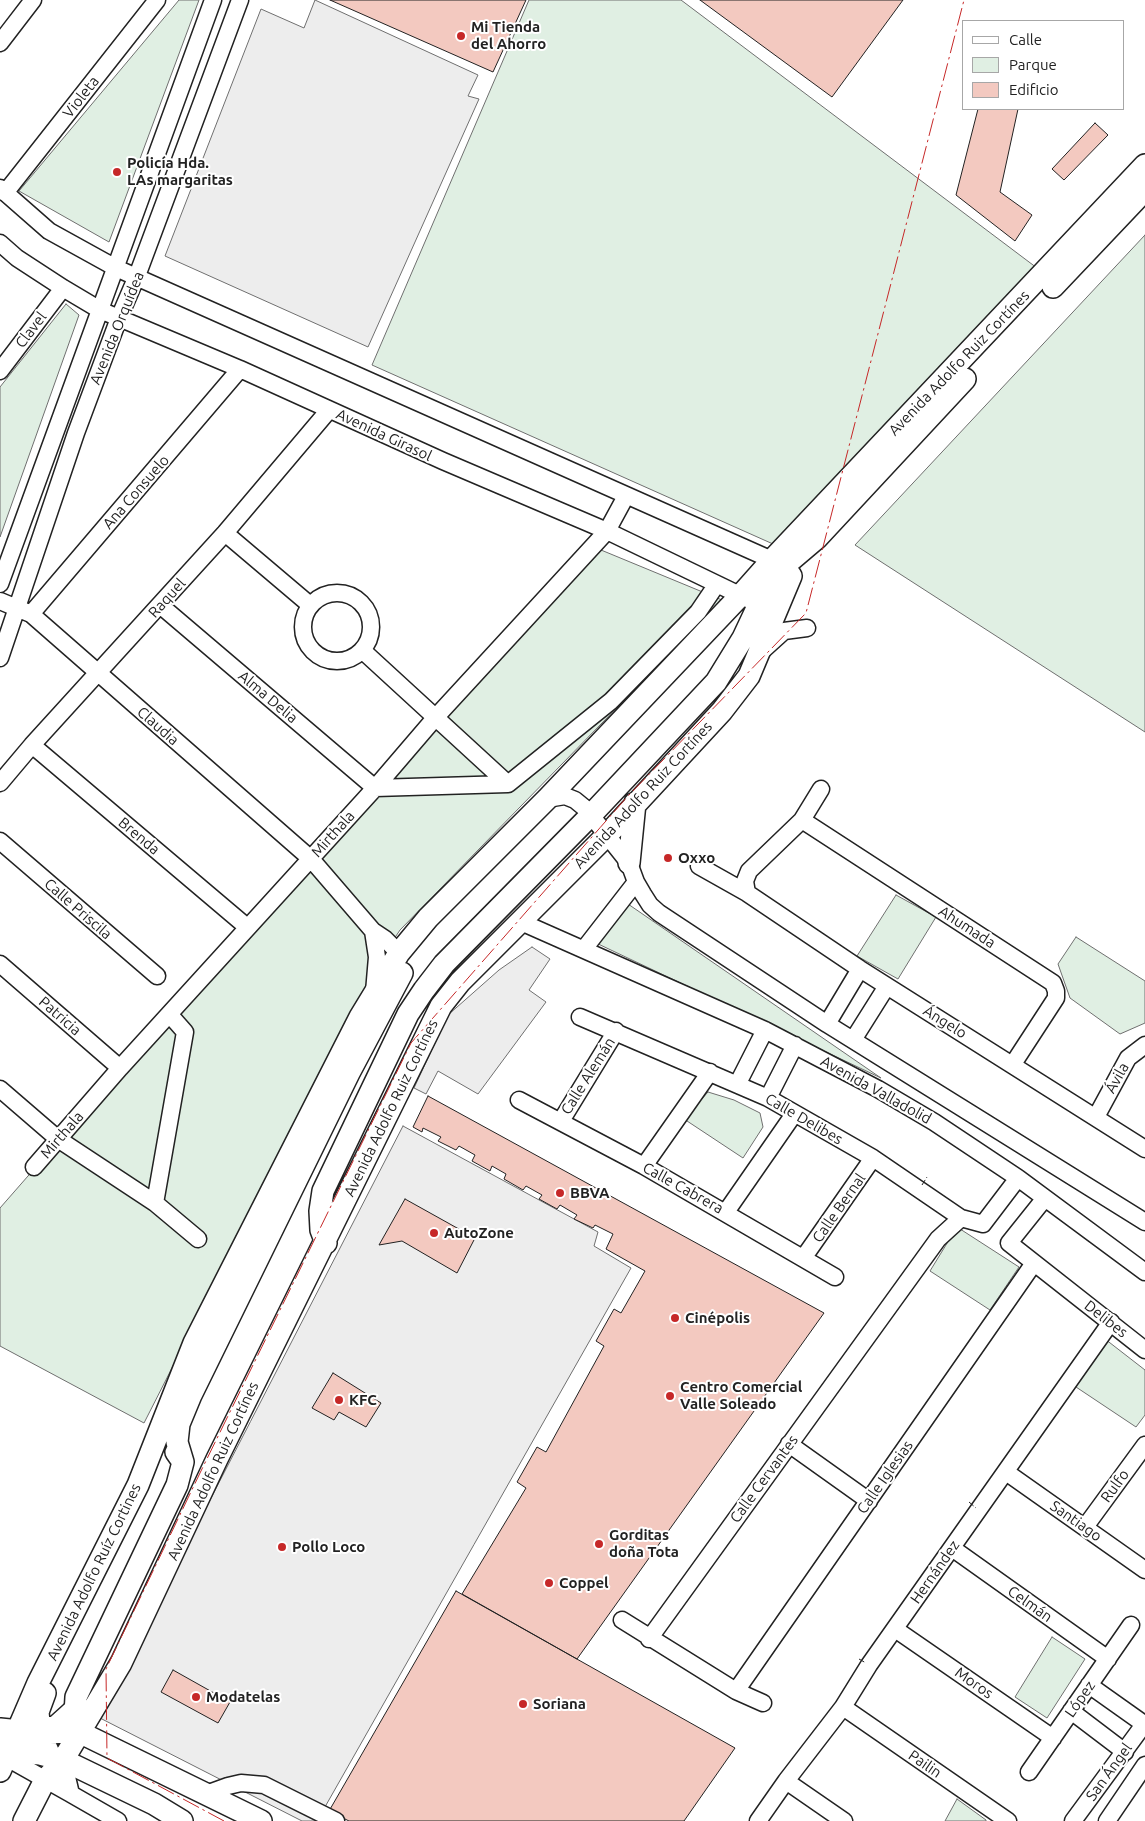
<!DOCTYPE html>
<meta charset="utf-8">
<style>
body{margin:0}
#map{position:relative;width:1145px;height:1821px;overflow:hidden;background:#fff;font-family:Ubuntu,sans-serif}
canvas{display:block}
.legend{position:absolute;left:962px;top:20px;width:162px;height:90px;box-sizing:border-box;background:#fff;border:1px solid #a7a7a7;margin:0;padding:6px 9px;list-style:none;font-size:15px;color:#222}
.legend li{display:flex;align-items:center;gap:10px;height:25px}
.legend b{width:25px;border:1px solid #a7a7a7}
</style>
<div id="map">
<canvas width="1145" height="1821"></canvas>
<ul class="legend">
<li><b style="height:6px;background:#fff"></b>Calle</li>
<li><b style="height:14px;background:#e0efe3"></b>Parque</li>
<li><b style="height:14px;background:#f3c9c0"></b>Edificio</li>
</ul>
</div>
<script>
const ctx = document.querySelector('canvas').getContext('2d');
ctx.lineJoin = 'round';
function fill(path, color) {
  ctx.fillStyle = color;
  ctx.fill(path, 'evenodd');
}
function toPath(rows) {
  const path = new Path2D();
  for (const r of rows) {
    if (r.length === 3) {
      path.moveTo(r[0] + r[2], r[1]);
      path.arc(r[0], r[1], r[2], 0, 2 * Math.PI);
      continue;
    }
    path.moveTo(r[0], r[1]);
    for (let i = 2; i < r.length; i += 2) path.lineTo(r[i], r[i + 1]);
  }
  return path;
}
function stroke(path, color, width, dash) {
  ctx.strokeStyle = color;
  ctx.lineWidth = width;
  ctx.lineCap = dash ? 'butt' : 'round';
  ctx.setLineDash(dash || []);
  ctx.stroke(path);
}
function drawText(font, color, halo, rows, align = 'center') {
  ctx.font = font + ' Ubuntu,sans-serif';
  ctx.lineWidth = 4;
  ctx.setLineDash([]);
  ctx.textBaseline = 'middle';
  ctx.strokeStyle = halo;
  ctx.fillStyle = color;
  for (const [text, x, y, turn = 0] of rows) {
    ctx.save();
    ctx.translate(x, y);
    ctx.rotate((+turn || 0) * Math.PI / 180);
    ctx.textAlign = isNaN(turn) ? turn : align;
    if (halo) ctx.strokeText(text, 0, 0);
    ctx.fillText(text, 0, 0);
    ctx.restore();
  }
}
const green = toPath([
 [179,0,199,0,109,242,19,191,179,0],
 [529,0,681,0,1037,268,773,544,372,365,529,0],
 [1145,235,1145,732,855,545,1145,235],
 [66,304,79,315,0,537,0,387,66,304],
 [601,550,722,600,400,930,378,963,144,1423,0,1346,0,1208,77,1120,601,550],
 [896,895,936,917,898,979,857,956,896,895],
 [628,904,881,1078,594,942,628,904],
 [1076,937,1145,981,1145,1023,1120,1034,1070,998,1058,964,1076,937],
 [708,1092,734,1100,760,1113,763,1127,743,1158,684,1119,708,1092],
 [957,1227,1019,1267,990,1310,930,1271,957,1227],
 [1105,1339,1145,1370,1145,1415,1136,1427,1073,1385,1105,1339],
 [1052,1637,1085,1659,1047,1718,1015,1697,1052,1637],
 [957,1799,986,1820,986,1821,945,1821,957,1799]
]);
fill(green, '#e0efe3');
stroke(green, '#6f6f6f', 1);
const parking = toPath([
 [315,0,478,75,468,96,479,99,368,347,165,256,261,9,304,28,315,0],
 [532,947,550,959,529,990,546,1002,478,1094,438,1071,426,1094,414,1088,448,1015,499,970,532,947],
 [403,1126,598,1232,594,1246,631,1268,317,1821,302,1821,98,1717,403,1126]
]);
fill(parking, '#ededed');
stroke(parking, '#6f6f6f', 1);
const building = toPath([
 [330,0,526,0,493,72,330,0],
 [700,0,903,0,832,97,700,0],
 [978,109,1018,109,1000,192,1032,215,1015,241,956,195,978,109],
 [1095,123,1108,135,1064,180,1052,169,1095,123],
 [428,1096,824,1313,577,1659,462,1594,526,1488,517,1482,537,1447,546,1452,604,1346,596,1341,614,1309,621,1313,645,1271,606,1249,613,1234,595,1225,593,1228,574,1219,577,1215,560,1205,557,1209,539,1199,542,1195,526,1186,523,1190,504,1179,506,1174,492,1166,490,1171,472,1161,475,1155,459,1146,456,1150,438,1141,441,1137,423,1128,422,1132,413,1127,428,1096],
 [405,1199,475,1238,457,1273,402,1241,379,1245,405,1199],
 [333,1373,381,1403,366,1427,339,1412,334,1420,312,1408,333,1373],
 [456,1591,735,1748,684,1821,349,1821,329,1811,456,1591],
 [173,1670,230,1702,218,1723,161,1692,173,1670]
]);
fill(building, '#f3c9c0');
stroke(building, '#222', 1);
const minor = toPath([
 [0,43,33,0],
 [0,188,49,231,116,268,772,560],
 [5,193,157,0],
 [0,243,17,258,63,288,100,310,240,369,443,461,607,531,750,600],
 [0,371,63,288],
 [225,533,310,605],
 [0,584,213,0],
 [337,627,34],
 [0,601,31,614,311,859,373,931,377,957,374,992],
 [160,605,375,788,508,784,611,701,698,612,717,584],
 [31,614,240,369],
 [362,650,508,784],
 [763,650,784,631,807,628],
 [0,658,76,433,119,318,137,276,240,0],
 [32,745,247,927],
 [0,783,32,745,225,533,329,410],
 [547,799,565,796,575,800,586,809,629,863,636,882,643,894,650,905,659,913,827,1024,1145,1222],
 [802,820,1053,983,1056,991,1056,998,1013,1064],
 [0,841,157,976],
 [699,866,747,893,860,969,1145,1149],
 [747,893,745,881,749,871,802,820,821,789],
 [521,922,765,1030,878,1089,934,1122,1018,1178,1145,1272],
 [373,931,385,939,399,953,393,963],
 [584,949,636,882],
 [0,964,120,1068],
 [580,1017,768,1098,873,1158,961,1218,983,1224,1018,1178],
 [827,1024,860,969],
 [853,1040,887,986],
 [738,1083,765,1030],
 [0,1089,58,1139,155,1203,198,1239],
 [768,1098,795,1045],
 [519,1100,644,1166,835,1277],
 [1096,1117,1128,1058,1145,1045],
 [561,1121,616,1031],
 [644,1166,710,1072],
 [34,1167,120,1068,375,788,435,718,607,531,626,496],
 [1045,1198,1009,1243,1145,1350],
 [155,1203,185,1032,170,1015],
 [726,1212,794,1114],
 [804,1257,873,1158],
 [789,1444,869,1501],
 [1006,1472,1145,1570],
 [1085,1527,1145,1445],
 [952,1548,1108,1659],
 [622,1620,736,1691,763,1703],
 [895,1629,1053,1738],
 [649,1639,938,1239,961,1218],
 [1089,1685,1144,1724],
 [736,1691,1034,1263],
 [843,1707,1008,1821],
 [1071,1711,1125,1752],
 [39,1722,44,1725,54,1725,75,1706],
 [0,1754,71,1794],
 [63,1760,71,1794,118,1821],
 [1029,1772,1131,1625],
 [786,1781,844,1821],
 [206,1794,228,1786,241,1783,264,1785,336,1821],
 [758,1821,786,1781,843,1707,869,1665,1111,1322],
 [1073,1821,1145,1723],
 [1107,1821,1145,1765]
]);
const major = toPath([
 [1053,287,1145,190],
 [629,863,635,803],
 [326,1243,321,1230,320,1211,323,1191,408,1014,424,990,444,964,591,815,716,682,743,638,759,604,784,566,817,538,965,379],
 [183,1462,177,1442,179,1424,191,1395,349,1073,402,973],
 [45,1693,38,1712,40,1733,50,1756],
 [0,1729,40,1733,79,1732,261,1821],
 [79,1732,75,1714,76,1697,177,1485,183,1462,176,1452],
 [0,1750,40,1754,63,1760,154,1804,182,1821],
 [0,1771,38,1683,138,1485,194,1343,360,1017,399,953,428,918,547,799,740,596,772,560,1145,165],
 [24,1821,45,1780,63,1760,121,1663,217,1459,441,1006,460,982,608,834,722,711,749,676,791,576,784,566,772,560]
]);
stroke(minor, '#222', 19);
stroke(major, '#222', 24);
stroke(minor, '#fff', 16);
stroke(major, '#fff', 21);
stroke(toPath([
 [922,1185,927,1177],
 [969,1502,976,1508],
 [859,1659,866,1663]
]), '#222', 1, [6, 2.5]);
stroke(toPath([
 [224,1821,107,1758,106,1669,200,1473,411,1043,627,797,806,613,964,0]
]), '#c62828', 1, [18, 4, 2.5, 4]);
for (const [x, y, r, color] of [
 [461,36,5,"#c62828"],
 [117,172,5,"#c62828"],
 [668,858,5,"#c62828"],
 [560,1193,5,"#c62828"],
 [434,1233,5,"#c62828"],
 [675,1318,5,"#c62828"],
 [670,1396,5,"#c62828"],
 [339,1400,5,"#c62828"],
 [599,1544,5,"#c62828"],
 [282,1547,5,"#c62828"],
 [549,1583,5,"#c62828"],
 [196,1697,5,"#c62828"],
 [523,1704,5,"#c62828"]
]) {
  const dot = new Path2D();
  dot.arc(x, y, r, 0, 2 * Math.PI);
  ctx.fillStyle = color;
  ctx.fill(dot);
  stroke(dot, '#fff', 2);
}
drawText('bold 15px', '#222', '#fff', [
 ["Mi Tienda",471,27],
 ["del Ahorro",471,44],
 ["Policía Hda.",127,163],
 ["LAs margaritas",127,180],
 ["Oxxo",678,858],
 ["BBVA",570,1193],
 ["AutoZone",444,1233],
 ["Cinépolis",685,1318],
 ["Centro Comercial",680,1387],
 ["Valle Soleado",680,1404],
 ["KFC",349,1400],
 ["Gorditas",609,1535],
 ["doña Tota",609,1552],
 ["Pollo Loco",292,1547],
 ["Coppel",559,1583],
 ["Modatelas",206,1697],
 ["Soriana",533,1704]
], 'left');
drawText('15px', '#222', '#fff', [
 ["Violeta",81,97,-52],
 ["Avenida Orquídea",117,328,-68],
 ["Clavel",31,330,-53],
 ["Avenida Adolfo Ruiz Cortínes",959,363,-46],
 ["Avenida Girasol",384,435,25],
 ["Ana Consuelo",136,492,-49],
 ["Raquel",167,598,-48],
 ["Alma Delia",268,697,40],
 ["Claudia",158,726,41],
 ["Avenida Adolfo Ruiz Cortínes",643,795,-47],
 ["Mirthala",333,834,-48],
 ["Brenda",139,836,40],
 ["Calle Priscila",78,909,41],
 ["Ahumada",967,927,33],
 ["Patricia",60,1016,41],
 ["Ángelo",945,1022,32],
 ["Calle Alemán",588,1076,-58],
 ["Ávila",1117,1078,-61],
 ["Avenida Valladolid",876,1090,29],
 ["Avenida Adolfo Ruiz Cortínes",391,1108,-64],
 ["Calle Delibes",804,1119,30],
 ["Mirthala",62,1135,-49],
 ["Calle Cabrera",683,1188,29],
 ["Calle Bernal",839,1208,-55],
 ["Delibes",1106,1319,38],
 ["Avenida Adolfo Ruiz Cortínes",213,1471,-65],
 ["Calle Iglesias",885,1477,-55],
 ["Calle Cervantes",764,1479,-54],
 ["Rulfo",1115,1486,-54],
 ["Santiago",1076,1521,35],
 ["Avenida Adolfo Ruíz Cortines",94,1572,-64],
 ["Hernández",935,1572,-55],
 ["Celmán",1030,1604,35],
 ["Moros",974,1683,35],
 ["López",1080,1699,-55],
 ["Pailin",925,1764,35],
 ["San Ángel",1109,1772,-54]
]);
</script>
